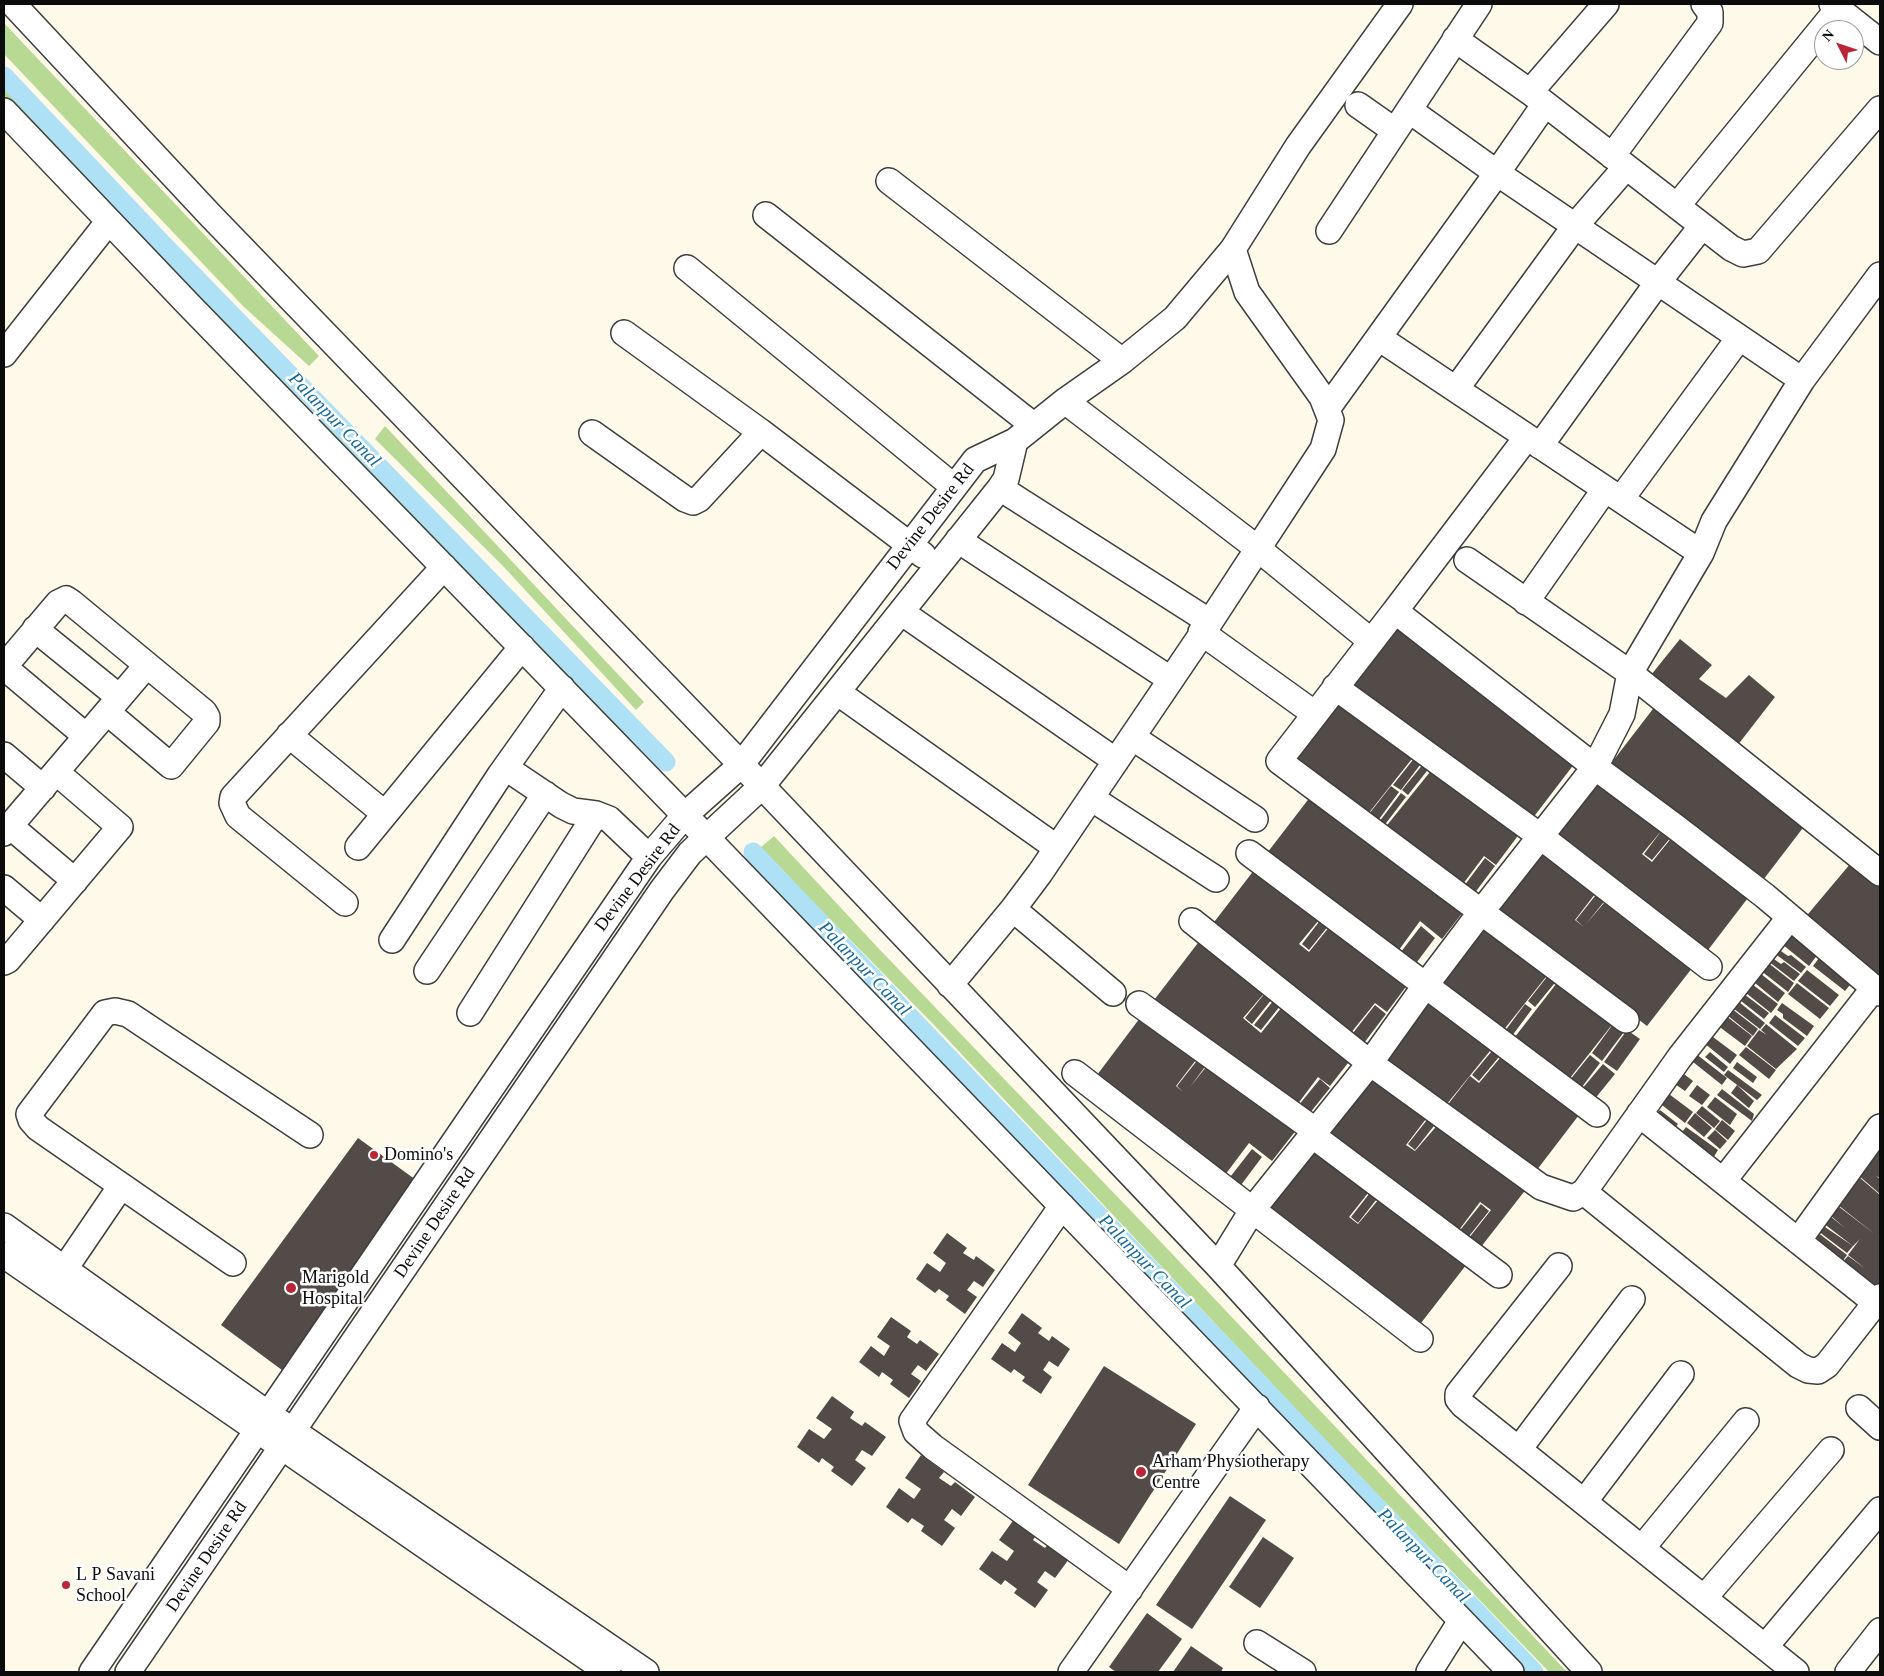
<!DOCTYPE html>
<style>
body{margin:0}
#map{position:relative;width:1884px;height:1676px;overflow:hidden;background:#fff9e9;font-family:"Times New Roman",serif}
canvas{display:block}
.frame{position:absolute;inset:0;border:5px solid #0b0b0b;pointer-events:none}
.north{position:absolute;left:1814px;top:20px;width:50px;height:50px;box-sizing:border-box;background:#fff;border:1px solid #9d9d9d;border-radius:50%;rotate:311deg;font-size:14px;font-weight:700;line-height:20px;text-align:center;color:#0b0b0b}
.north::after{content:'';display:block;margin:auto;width:18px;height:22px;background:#b92535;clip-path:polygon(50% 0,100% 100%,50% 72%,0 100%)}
</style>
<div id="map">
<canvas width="1884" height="1676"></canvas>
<div class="frame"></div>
<div class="north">N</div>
</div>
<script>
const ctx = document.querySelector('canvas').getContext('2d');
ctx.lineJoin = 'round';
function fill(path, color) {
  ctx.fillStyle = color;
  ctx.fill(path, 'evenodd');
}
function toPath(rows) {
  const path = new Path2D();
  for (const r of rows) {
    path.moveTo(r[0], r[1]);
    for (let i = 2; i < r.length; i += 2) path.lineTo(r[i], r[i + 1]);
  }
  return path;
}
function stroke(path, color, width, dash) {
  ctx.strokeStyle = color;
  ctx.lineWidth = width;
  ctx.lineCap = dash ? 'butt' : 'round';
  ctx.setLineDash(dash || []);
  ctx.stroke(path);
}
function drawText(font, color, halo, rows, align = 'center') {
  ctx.font = font + ' "Times New Roman",serif';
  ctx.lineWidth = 5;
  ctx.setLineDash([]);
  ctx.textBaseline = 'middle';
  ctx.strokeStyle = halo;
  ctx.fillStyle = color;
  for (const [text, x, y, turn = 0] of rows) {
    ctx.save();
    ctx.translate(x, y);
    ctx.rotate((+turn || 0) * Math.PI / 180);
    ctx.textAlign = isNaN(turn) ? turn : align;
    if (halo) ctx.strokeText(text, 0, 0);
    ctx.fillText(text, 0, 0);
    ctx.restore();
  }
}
fill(toPath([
 [4,23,319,356,309,366,243,306,4,54],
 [4,83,296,390,287,399,4,102],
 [317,414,540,641,631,738,625,744,310,420],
 [385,426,644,702,636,710,502,565,375,439],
 [774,836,881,951,1159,1240,1567,1672,1549,1672,1307,1421,936,1027,760,848],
 [748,856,854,970,1136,1266,742,862]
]), '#b7d993');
stroke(toPath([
 [4,76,157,238,666,762],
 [753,852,1534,1672]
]), '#aee0f6', 19);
fill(toPath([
 [1398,621,1578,759,1529,823,1349,685],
 [1680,639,1712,665,1699,679,1726,698,1749,675,1775,697,1737,746,1647,680],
 [1340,697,1415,755,1364,819,1290,762],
 [1656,705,1809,820,1760,884,1606,770],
 [1416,756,1423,761,1401,790,1393,785],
 [1424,763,1430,767,1408,795,1402,790],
 [1434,767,1520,833,1496,865,1484,856,1460,888,1384,829],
 [1601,775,1676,831,1652,860,1644,854,1662,830,1642,854,1652,862,1677,831,1754,890,1705,954,1551,840],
 [1391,786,1399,792,1374,826,1365,819],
 [1314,792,1467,907,1442,939,1420,921,1396,954,1264,857],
 [1401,793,1406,797,1380,831,1376,826],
 [1543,848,1598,890,1575,920,1584,927,1576,920,1599,891,1607,898,1586,924,1610,896,1696,963,1647,1026,1559,959,1493,912],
 [1856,857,1880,878,1880,980,1803,920],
 [1485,858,1495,866,1471,898,1461,890],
 [1258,865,1323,915,1299,944,1309,952,1334,921,1411,980,1387,1012,1375,1003,1350,1034,1208,930],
 [1325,914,1333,920,1309,950,1302,944],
 [1484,923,1549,973,1498,1037,1434,988],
 [1421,926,1435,938,1411,970,1397,957],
 [1787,929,1818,954,1809,966,1777,940],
 [1201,939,1267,990,1243,1018,1261,1033,1286,1002,1355,1054,1330,1086,1318,1077,1294,1109,1151,1004],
 [1778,949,1788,956,1791,955,1806,967,1801,973,1774,953],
 [1822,954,1854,980,1845,991,1813,966],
 [1771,957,1781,964,1784,962,1800,974,1794,981,1768,961],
 [1767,962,1794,983,1788,992,1760,970],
 [1756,970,1785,993,1778,1002,1749,978],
 [1807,970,1839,995,1830,1006,1798,981],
 [1550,973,1558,979,1535,1007,1528,1001],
 [1560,979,1615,1021,1566,1083,1511,1042],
 [1748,981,1778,1004,1771,1013,1741,989],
 [1797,983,1829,1008,1820,1019,1788,994],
 [1269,988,1276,994,1252,1024,1245,1018],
 [1740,991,1769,1013,1764,1019,1736,997],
 [1277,996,1284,1001,1261,1030,1254,1025],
 [1428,996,1494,1046,1442,1110,1379,1061],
 [1734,998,1765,1023,1760,1029,1729,1005],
 [1782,1003,1814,1026,1807,1036,1783,1018,1783,1014,1777,1010],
 [1525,1004,1532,1009,1509,1040,1502,1035],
 [1375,1005,1386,1014,1361,1047,1349,1038],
 [1727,1005,1758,1029,1753,1036,1722,1011],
 [1721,1012,1752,1036,1745,1046,1713,1022],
 [1143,1014,1199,1056,1176,1086,1183,1092,1177,1086,1199,1058,1207,1064,1190,1087,1210,1062,1297,1129,1272,1161,1249,1143,1225,1175,1094,1079],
 [1775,1015,1805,1038,1798,1046,1769,1023],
 [1616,1020,1627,1028,1602,1061,1592,1053],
 [1766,1024,1797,1049,1776,1069,1747,1046,1759,1030,1767,1035,1761,1030],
 [1627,1030,1640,1039,1617,1071,1604,1062],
 [1705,1031,1737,1055,1730,1064,1699,1039],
 [1496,1046,1503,1052,1479,1081,1472,1075],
 [1746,1047,1776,1070,1769,1079,1739,1055],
 [1691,1050,1727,1078,1722,1085,1693,1062,1690,1066,1683,1061],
 [1505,1052,1582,1111,1533,1175,1446,1107,1470,1076,1479,1083],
 [1710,1052,1728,1067,1724,1072,1705,1057],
 [1590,1055,1600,1063,1576,1095,1565,1086],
 [1737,1062,1757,1077,1753,1083,1733,1068],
 [1603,1064,1615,1074,1589,1106,1576,1096],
 [1728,1070,1762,1095,1757,1100,1724,1075],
 [1680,1071,1693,1081,1685,1091,1672,1082],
 [1374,1072,1429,1115,1406,1145,1415,1151,1441,1121,1527,1188,1477,1252,1465,1243,1491,1210,1480,1202,1456,1234,1324,1137],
 [1320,1079,1330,1088,1305,1119,1294,1111],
 [1697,1085,1710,1095,1702,1105,1689,1096],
 [1737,1085,1754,1101,1749,1108,1731,1093],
 [1661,1088,1693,1112,1685,1123,1653,1098],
 [1722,1089,1754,1114,1752,1121,1717,1095],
 [1715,1097,1737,1114,1730,1125,1707,1107],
 [1702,1106,1720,1121,1714,1128,1696,1113],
 [1660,1110,1678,1124,1670,1134,1653,1119],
 [1695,1113,1712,1128,1704,1137,1687,1123],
 [1430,1116,1437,1122,1415,1150,1408,1144],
 [1722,1120,1735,1131,1728,1140,1715,1129],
 [1686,1127,1718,1150,1712,1160,1679,1136],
 [1715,1130,1727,1141,1720,1149,1707,1138],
 [358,1138,423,1185,286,1373,221,1325],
 [1317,1145,1372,1188,1349,1217,1358,1224,1384,1193,1470,1260,1421,1323,1333,1256,1331,1259,1267,1210],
 [1880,1146,1880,1178,1876,1176,1880,1179,1880,1194,1858,1175],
 [1252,1149,1262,1157,1238,1189,1227,1181],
 [1859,1177,1880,1195,1880,1284,1874,1293,1839,1266,1848,1256,1866,1269,1848,1255,1860,1239,1853,1246,1823,1223,1830,1216,1845,1228,1830,1215,1838,1206,1876,1235,1838,1205],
 [1373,1189,1380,1195,1358,1223,1351,1217],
 [1481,1204,1489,1211,1466,1240,1457,1234],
 [1822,1225,1853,1246,1847,1253,1818,1231],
 [1817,1232,1847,1255,1839,1266,1809,1243],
 [947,1233,967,1248,963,1253,974,1260,976,1256,995,1270,983,1287,974,1281,967,1290,977,1297,965,1314,946,1300,949,1296,939,1289,935,1293,916,1279,927,1263,940,1272,946,1263,933,1253],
 [1022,1313,1042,1328,1038,1333,1049,1341,1052,1336,1070,1349,1058,1367,1049,1361,1043,1370,1052,1377,1041,1394,1022,1381,1025,1377,1014,1369,1011,1373,991,1359,1002,1343,1015,1352,1021,1343,1008,1333],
 [891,1317,911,1331,907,1337,917,1344,920,1340,939,1354,926,1371,918,1365,911,1374,921,1381,909,1398,890,1384,893,1380,882,1372,879,1377,859,1362,871,1346,884,1356,890,1346,877,1337],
 [1104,1366,1196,1424,1119,1544,1028,1485],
 [832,1396,854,1412,850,1418,862,1426,865,1422,886,1437,872,1456,862,1450,855,1460,866,1468,852,1486,831,1471,834,1467,822,1458,819,1463,797,1447,809,1429,824,1439,832,1429,816,1418],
 [921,1455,944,1472,939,1478,951,1486,955,1482,975,1497,961,1516,952,1509,944,1520,955,1528,942,1546,921,1531,924,1526,912,1518,908,1523,886,1507,899,1488,914,1499,921,1489,905,1478],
 [1230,1496,1266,1520,1192,1629,1156,1605],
 [1015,1518,1037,1534,1033,1540,1045,1548,1048,1544,1069,1559,1055,1578,1045,1571,1037,1582,1048,1590,1035,1608,1014,1593,1017,1589,1005,1580,1001,1585,979,1569,992,1551,1007,1561,1014,1551,999,1540],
 [1263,1537,1294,1558,1260,1608,1229,1587],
 [1147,1613,1182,1639,1158,1672,1116,1672,1109,1667],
 [1191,1646,1223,1668,1221,1672,1173,1672]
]), '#534b47');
const minor = toPath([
 [13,4,210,215,762,786,1218,1266,1589,1672],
 [1832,4,1880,42],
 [1455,39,1530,92,1731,248,1743,254,1758,251,1880,109],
 [1530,92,1606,4],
 [1358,105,1395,131],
 [1409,110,1497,173,1802,380],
 [4,111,189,305,706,837,1511,1672],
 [1612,156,1710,23,1710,12,1704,4],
 [889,181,1122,361],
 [1677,206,1838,9],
 [766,215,1033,425],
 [1329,231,1479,4],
 [687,268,954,487],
 [624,333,761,432,923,555],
 [1379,338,1701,553],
 [4,354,109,221],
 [1456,389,1575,226,1626,167],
 [1065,401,1257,548,1371,641],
 [1327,409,1497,173,1545,104],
 [592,433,685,499,693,502,699,499,761,432],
 [1540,446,1658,282,1702,226],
 [1000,488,1210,622],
 [1621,499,1739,338],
 [958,540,1170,679],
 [1467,560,1630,673,1880,873],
 [1526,602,1605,489],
 [1395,611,1527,437],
 [901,612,1116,761],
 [35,629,119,697],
 [1201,632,1315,714],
 [4,667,58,603,66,599,72,603,204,712,207,717,207,722,171,766,107,712],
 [4,667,86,736],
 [1335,687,1540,836,1709,967],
 [837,692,1057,848],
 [289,735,385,814],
 [1132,737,1255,819],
 [4,755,43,788],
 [506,768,561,805,573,811,596,814,609,819,649,857],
 [1091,798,1216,879],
 [10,826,75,881],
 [4,833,147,665],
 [358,847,522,647],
 [1249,853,1597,1114],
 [4,888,42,920],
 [345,903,238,816,232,803,233,797,444,567],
 [1013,909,1113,993],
 [1790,917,1680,1057,1584,1192,1798,1365,1808,1370,1818,1371,1827,1365,1880,1297],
 [1192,921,1370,1063,1541,1187,1573,1198,1584,1192],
 [392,940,500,775,562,688],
 [4,962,8,960,120,827,56,772],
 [427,971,545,794],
 [950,985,1013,909,1040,873,1210,622,1323,449,1331,420,1322,397,1247,292,1233,249],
 [1139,1004,1316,1131],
 [470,1013,596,814],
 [1626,1020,1279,761,1395,611,1595,767,1677,828,1765,896,1880,993],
 [1075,1073,1420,1339],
 [1639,1114,1876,1303],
 [1312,1135,1499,1275],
 [1723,1181,1874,988],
 [1062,1206,912,1421,916,1432,933,1447,1130,1589],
 [4,1226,268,1414,646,1672],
 [1798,1241,1880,1127],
 [4,1255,608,1672],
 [233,1263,38,1128,31,1120,29,1114,105,1013,115,1011,128,1014,310,1135],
 [1218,1266,1253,1209,1370,1063,1425,986,1481,912,1595,767,1622,714,1630,673,1701,553,1714,521,1802,380,1880,275],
 [1559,1266,1458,1394,1458,1399,1463,1405,1796,1672],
 [55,1283,121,1186],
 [1859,1408,1880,1427],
 [1519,1449,1632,1299],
 [1584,1502,1681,1374],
 [1642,1548,1746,1421],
 [1704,1598,1831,1450],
 [1257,1643,1303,1672],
 [1765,1647,1880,1510],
 [92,1672,649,857,685,815,741,765,975,460,1015,441,1065,401,1122,361,1175,318,1233,249,1298,146,1400,4],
 [128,1672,662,890,690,853,762,786,1000,488,1006,479,1015,441],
 [1071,1672,1257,1407],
 [1429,1672,1461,1621],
 [1848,1672,1880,1631]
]);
stroke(minor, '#3e3e3e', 28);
stroke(minor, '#fff', 25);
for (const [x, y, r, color] of [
 [374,1155,5,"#b92535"],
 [291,1288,6,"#b92535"],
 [1141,1472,6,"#b92535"],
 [66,1585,5,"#b92535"]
]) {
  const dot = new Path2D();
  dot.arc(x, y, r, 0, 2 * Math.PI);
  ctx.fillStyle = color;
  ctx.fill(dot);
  stroke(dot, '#fff', 2);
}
drawText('18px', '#0b0b0b', '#fff', [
 ["Devine Desire Rd",931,517,-52],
 ["Devine Desire Rd",638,878,-53],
 ["Devine Desire Rd",435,1223,-56],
 ["Devine Desire Rd",207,1557,-56]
]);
drawText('18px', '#0b0b0b', '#fff', [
 ["Domino's",384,1155],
 ["Marigold",302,1278],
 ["Hospital",302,1299],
 ["Arham Physiotherapy",1152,1462],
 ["Centre",1152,1483],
 ["L P Savani",76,1575],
 ["School",76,1596]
], 'left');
drawText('italic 19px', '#166a9b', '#fff', [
 ["Palanpur Canal",334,420,46],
 ["Palanpur Canal",864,969,46],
 ["Palanpur Canal",1144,1262,46],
 ["Palanpur Canal",1423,1556,46]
]);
</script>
